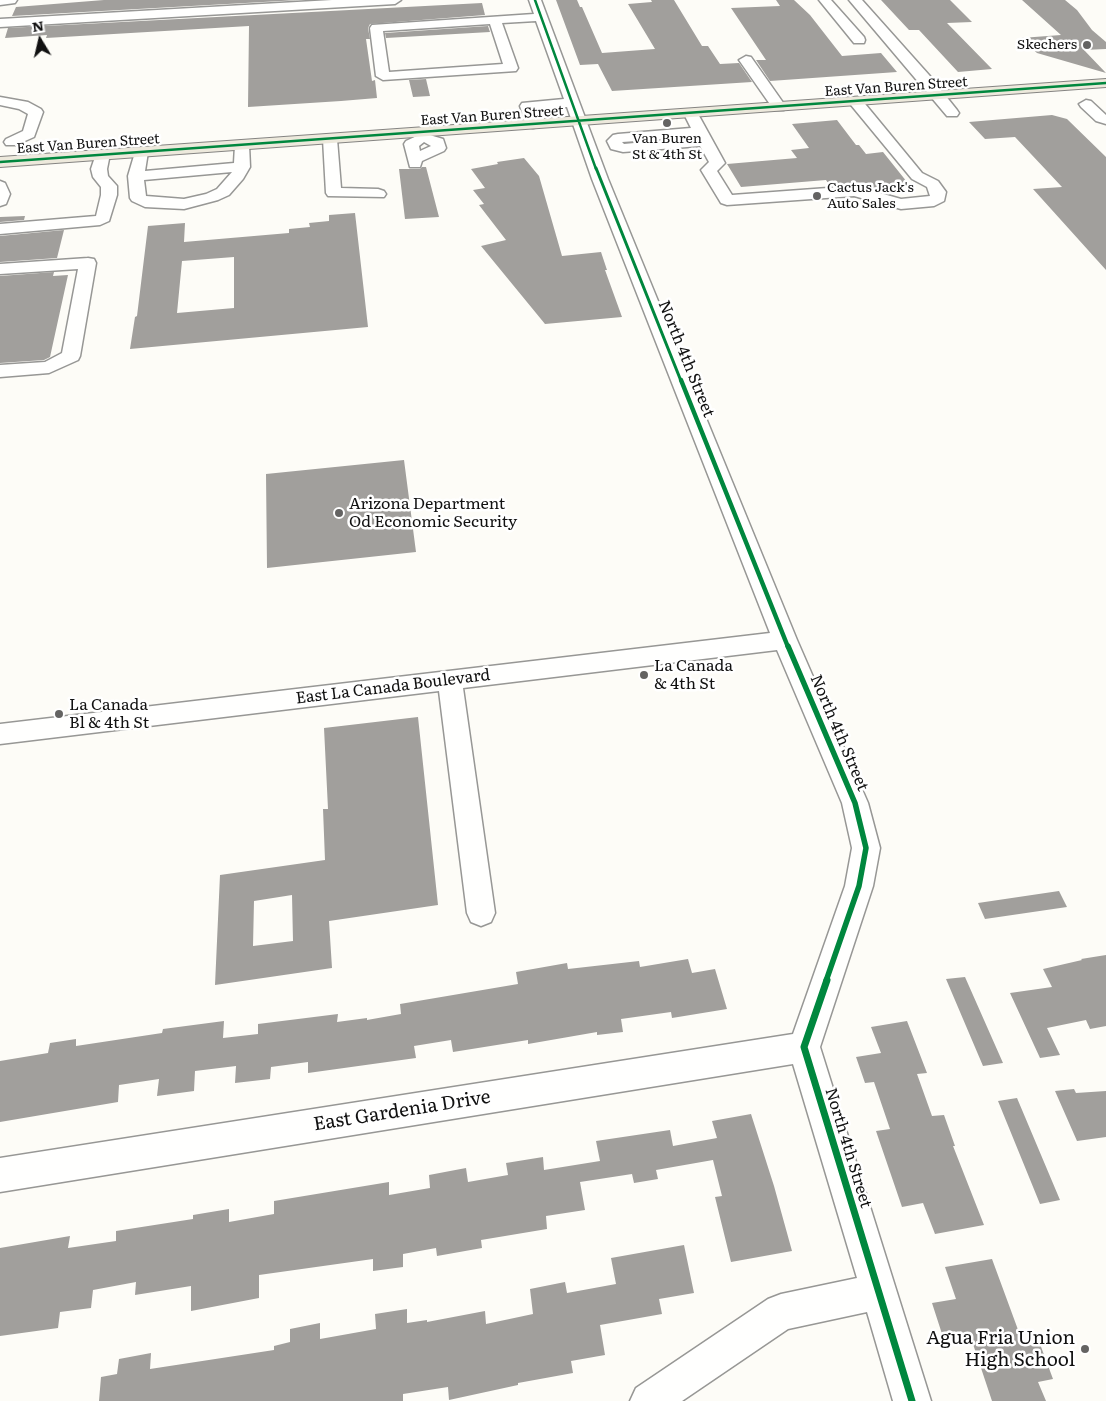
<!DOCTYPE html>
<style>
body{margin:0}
#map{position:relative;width:1106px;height:1401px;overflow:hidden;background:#fdfcf7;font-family:Literata,serif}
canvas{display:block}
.north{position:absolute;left:15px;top:15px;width:50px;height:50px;-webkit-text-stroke:4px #fff;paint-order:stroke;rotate:351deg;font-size:14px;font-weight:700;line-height:20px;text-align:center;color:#111}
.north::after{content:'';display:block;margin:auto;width:18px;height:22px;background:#111;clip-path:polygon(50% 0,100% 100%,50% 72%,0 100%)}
</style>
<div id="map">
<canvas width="1106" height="1401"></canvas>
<div class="north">N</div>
</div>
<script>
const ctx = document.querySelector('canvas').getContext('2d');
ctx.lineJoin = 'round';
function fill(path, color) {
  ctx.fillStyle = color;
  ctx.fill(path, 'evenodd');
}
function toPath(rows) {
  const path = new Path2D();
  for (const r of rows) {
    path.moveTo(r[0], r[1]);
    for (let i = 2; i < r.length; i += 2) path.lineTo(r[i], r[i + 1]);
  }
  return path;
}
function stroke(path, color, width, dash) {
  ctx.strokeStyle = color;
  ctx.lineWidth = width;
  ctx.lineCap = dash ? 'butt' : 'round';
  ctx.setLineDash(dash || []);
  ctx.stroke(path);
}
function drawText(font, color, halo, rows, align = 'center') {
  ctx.font = font + ' Literata,serif';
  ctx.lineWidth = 5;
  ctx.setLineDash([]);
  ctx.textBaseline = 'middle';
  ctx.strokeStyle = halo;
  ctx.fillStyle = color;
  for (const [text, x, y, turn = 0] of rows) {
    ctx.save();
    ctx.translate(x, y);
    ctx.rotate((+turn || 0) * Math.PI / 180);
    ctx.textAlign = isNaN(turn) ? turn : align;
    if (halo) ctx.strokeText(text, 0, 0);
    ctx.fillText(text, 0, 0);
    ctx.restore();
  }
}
fill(toPath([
 [104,0,299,0,12,16,16,7],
 [556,0,577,0,580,7,582,7,602,53,655,49,628,4,652,2,651,0,674,0,702,46,708,46,720,64,739,63,752,82,612,91,598,64,580,65],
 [776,0,794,0,810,15,842,56,881,53,897,72,770,81,756,60,766,60,731,8,780,6],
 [881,0,950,0,972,22,947,23,992,69,958,72,919,30,909,30],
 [1022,0,1065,0,1077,10,1092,30,1106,42,1106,49,1084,50,1106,73,1037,53,1021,38,1061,35],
 [482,3,485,15,370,24,368,28,370,39,366,39,372,81,375,80,377,98,341,101,248,107,249,26,46,38,47,35,5,38,8,28],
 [488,26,490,32,386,38,385,33],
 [426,79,430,96,413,97,409,80],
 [1052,115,1067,119,1106,157,1106,270,1033,189,1062,187,1015,137,985,139,969,122],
 [837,120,856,145,859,145,866,154,883,152,911,187,875,190,869,183,830,186,826,180,741,187,727,164,797,158,791,150,809,148,792,124],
 [524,158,539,176,562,256,601,252,607,270,605,270,622,317,545,324,481,246,506,240,479,205,484,204,473,190,485,188,471,169,498,164,497,162],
 [422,167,426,167,439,217,405,219,399,169,420,169],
 [355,213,368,327,130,349,135,317,137,316,148,226,185,223,184,242,289,233,289,229,310,227,309,223,329,221,329,215],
 [234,257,234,308,177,313,182,261],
 [25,216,24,220,0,222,0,217],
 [64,230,57,258,0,262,0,236],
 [54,272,53,276,68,275,50,357,44,360,0,363,0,276],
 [404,460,416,552,267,568,266,474],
 [418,717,438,905,329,921,332,968,215,985,220,875,325,860,323,809,328,809,324,728],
 [292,895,293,941,253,946,254,901],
 [1059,891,1067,907,985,919,978,903],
 [1106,955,1106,1026,1090,1029,1086,1020,1047,1028,1060,1055,1040,1058,1010,993,1052,987,1043,969,1082,960,1081,959],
 [688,959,692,973,715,969,727,1009,672,1018,671,1012,621,1019,623,1032,597,1035,597,1032,528,1044,528,1040,453,1052,451,1040,414,1046,416,1058,308,1073,308,1062,271,1067,270,1079,235,1083,236,1066,195,1071,194,1091,157,1096,159,1079,119,1085,118,1102,0,1122,0,1061,48,1053,50,1043,76,1039,76,1046,162,1033,163,1029,224,1021,223,1038,258,1034,258,1024,338,1014,337,1022,367,1018,367,1020,401,1014,400,1004,518,984,516,972,567,963,568,969,639,961,640,967],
 [965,977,1003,1063,983,1066,946,979],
 [907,1021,927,1073,917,1074,932,1116,944,1115,955,1146,953,1146,984,1225,935,1234,923,1203,902,1207,876,1131,890,1129,874,1082,865,1083,856,1057,881,1053,871,1027],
 [1074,1089,1076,1093,1106,1091,1106,1137,1077,1141,1055,1091],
 [1017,1098,1060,1200,1040,1204,998,1101],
 [751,1114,774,1186,792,1251,731,1262,715,1197,722,1196,713,1160,656,1170,658,1179,634,1183,632,1174,580,1182,585,1210,546,1216,547,1229,481,1240,482,1248,437,1256,436,1248,403,1254,403,1267,373,1271,373,1259,259,1275,259,1298,191,1311,191,1286,135,1295,136,1282,93,1290,91,1308,60,1312,58,1328,0,1336,0,1248,70,1236,68,1248,116,1241,116,1231,193,1219,193,1215,229,1209,229,1222,274,1214,274,1201,389,1182,389,1195,430,1188,429,1175,466,1168,468,1182,508,1175,506,1163,543,1157,544,1170,600,1161,596,1141,670,1130,673,1146,717,1138,712,1121],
 [684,1245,694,1293,659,1299,662,1314,600,1325,605,1355,571,1361,573,1373,518,1383,518,1385,449,1400,448,1387,403,1394,403,1401,99,1401,101,1377,117,1374,119,1359,151,1353,150,1369,274,1350,274,1346,290,1342,290,1329,320,1323,320,1339,376,1329,375,1314,407,1309,407,1323,427,1320,427,1322,485,1311,486,1324,533,1314,530,1289,565,1282,567,1293,616,1284,611,1258],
 [992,1259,1024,1346,1040,1344,1053,1379,1038,1382,1046,1401,992,1401,969,1332,943,1337,932,1303,956,1299,945,1267]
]), '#a19f9c');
const minor = toPath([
 [0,0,17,0,15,3,0,5,0,0],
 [332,0,401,0,395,4,0,27,0,19,332,0],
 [529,0,541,0,608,179,797,640,868,803,880,848,873,886,820,1047,931,1401,893,1401,867,1312,788,1329,682,1401,630,1401,636,1388,768,1299,781,1294,857,1278,793,1064,0,1192,0,1158,793,1034,845,886,852,848,842,803,777,650,463,688,495,913,491,922,481,926,471,922,467,913,439,691,0,744,0,724,770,633,592,179,567,107,535,109,540,124,538,127,533,128,528,127,526,124,520,106,522,103,564,99,536,21,502,23,518,68,516,71,383,80,376,76,370,28,372,25,534,14,529,0],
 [490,24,503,64,389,72,383,31,490,24],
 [819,0,831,0,864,37,865,40,864,43,854,43,819,0],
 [849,0,862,0,929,75,957,110,959,113,957,116,947,116,849,0],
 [746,56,751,57,784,104,786,107,784,110,774,110,739,60,746,56],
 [0,97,28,102,41,109,43,112,34,137,16,145,6,145,4,142,6,139,23,131,28,114,19,109,0,105,0,97],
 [856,98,861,99,922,173,938,181,946,192,944,201,934,206,901,209,854,196,727,205,721,203,701,170,709,162,700,146,623,152,611,149,607,141,613,135,618,134,691,128,684,114,686,111,691,110,696,111,698,114,725,163,717,171,732,195,855,186,901,199,930,196,927,187,912,179,851,105,849,102,851,99,856,98],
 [696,137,624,144,622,142,696,137],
 [1086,100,1091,101,1106,115,1106,124,1096,121,1081,107,1079,104,1086,100],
 [423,133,443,139,446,148,444,151,422,161,420,167,410,167,404,144,406,141,423,133],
 [424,142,431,146,420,151,419,146,424,142],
 [330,135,335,136,337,139,341,188,378,189,384,191,386,194,384,197,328,196,326,193,323,139,325,136,330,135],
 [242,141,247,142,249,145,250,167,243,179,229,195,218,200,184,209,145,207,132,201,130,198,128,176,136,149,141,148,146,149,148,152,145,171,234,163,235,145,237,142,242,141],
 [232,172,217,189,206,194,184,199,146,196,144,180,232,172],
 [103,150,108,151,110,154,107,169,108,176,117,186,117,195,109,221,100,225,0,234,0,224,96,216,101,195,101,187,93,177,91,169,96,154,98,151,103,150],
 [0,181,5,183,10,194,6,204,0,206,0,181],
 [88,258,94,259,96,263,80,356,78,360,49,373,0,377,0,365,45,362,62,353,78,269,0,274,0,264,88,258]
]);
const major = toPath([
 [1106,79,1106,87,0,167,0,157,1106,79]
]);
stroke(minor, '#979795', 3);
stroke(major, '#858482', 2);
fill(minor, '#fffffe');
fill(major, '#ede9dc');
stroke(toPath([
 [535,0,596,169],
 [0,162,1106,83]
]), '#00873e', 2.5);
stroke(toPath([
 [596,168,681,381]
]), '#00873e', 3);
stroke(toPath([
 [681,380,788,647]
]), '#00873e', 4.5);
stroke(toPath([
 [788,646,855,803,866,848,859,886,826,981]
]), '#00873e', 5.5);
stroke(toPath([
 [827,980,804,1047,912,1401]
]), '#00873e', 7);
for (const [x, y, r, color] of [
 [1087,45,5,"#646362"],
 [667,123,5,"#646362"],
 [817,196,5,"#646362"],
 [339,513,5,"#646362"],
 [644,675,5,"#646362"],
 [59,714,5,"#646362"],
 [1085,1349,5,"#646362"]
]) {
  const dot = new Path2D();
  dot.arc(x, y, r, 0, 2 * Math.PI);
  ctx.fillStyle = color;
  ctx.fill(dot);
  stroke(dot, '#fff', 2);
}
drawText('14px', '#111', '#fff', [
 ["Skechers",1077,45],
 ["Van Buren",667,139,"center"],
 ["St & 4th St",667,155,"center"],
 ["Cactus Jack's",827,188,"left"],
 ["Auto Sales",827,204,"left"]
], 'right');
drawText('14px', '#111', '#fff', [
 ["East Van Buren Street",896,87,-4],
 ["East Van Buren Street",492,116,-4],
 ["East Van Buren Street",88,144,-4]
]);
drawText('16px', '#111', '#fff', [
 ["North 4th Street",686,359,68],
 ["East La Canada Boulevard",393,687,-7],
 ["North 4th Street",839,733,67],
 ["North 4th Street",848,1148,73]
]);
drawText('16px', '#111', '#fff', [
 ["Arizona Department",349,504],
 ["Od Economic Security",349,522],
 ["La Canada",654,666],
 ["& 4th St",654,684],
 ["La Canada",69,705],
 ["Bl & 4th St",69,723]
], 'left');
drawText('19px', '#111', '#fff', [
 ["East Gardenia Drive",402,1111,-9]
]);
drawText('19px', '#111', '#fff', [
 ["Agua Fria Union",1075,1338],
 ["High School",1075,1360]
], 'right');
</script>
